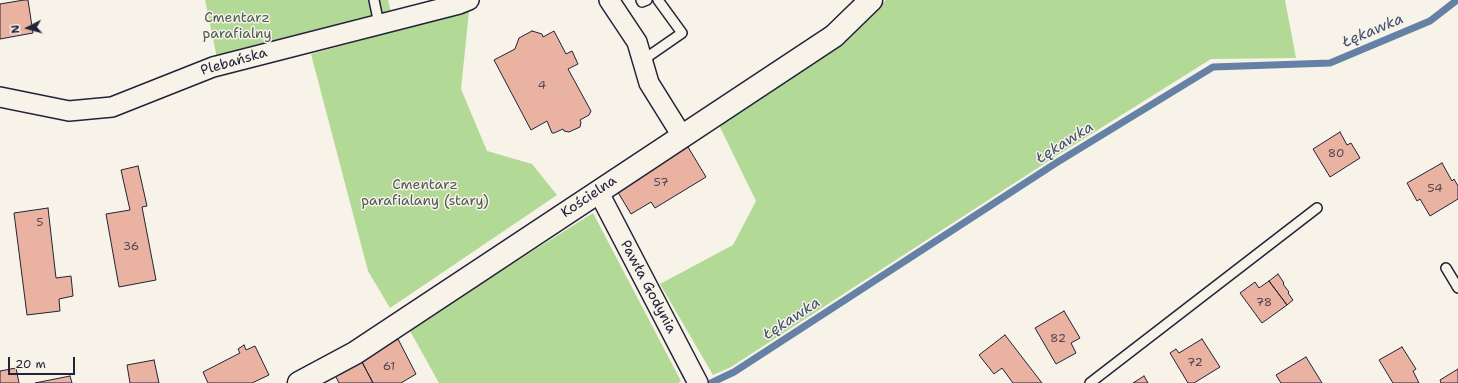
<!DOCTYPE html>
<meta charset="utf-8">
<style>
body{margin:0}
#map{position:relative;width:1458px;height:383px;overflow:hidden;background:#f7f3e8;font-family:"Shantell Sans",sans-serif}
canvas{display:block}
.north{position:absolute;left:8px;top:8px;width:40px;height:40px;-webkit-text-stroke:3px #f7f3e8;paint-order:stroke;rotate:264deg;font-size:11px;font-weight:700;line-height:16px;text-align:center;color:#22223b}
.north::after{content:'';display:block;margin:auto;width:14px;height:18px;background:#22223b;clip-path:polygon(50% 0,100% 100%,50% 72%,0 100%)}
.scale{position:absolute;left:8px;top:357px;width:67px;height:18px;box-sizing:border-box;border:2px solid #22223b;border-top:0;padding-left:5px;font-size:12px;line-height:14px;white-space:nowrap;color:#22223b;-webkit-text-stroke:3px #f7f3e8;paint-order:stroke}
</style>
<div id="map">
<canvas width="1458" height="383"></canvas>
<div class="north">N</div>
<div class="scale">20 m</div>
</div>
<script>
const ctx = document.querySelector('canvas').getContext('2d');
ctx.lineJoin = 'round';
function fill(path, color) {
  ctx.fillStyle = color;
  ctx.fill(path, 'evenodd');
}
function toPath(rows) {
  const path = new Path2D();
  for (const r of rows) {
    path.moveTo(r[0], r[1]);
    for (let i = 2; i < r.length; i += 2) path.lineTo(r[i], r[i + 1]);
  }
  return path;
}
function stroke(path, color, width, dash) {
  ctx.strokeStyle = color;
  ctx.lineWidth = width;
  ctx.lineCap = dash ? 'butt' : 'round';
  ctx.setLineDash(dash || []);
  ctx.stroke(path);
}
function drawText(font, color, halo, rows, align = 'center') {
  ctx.font = font + ' "Shantell Sans",sans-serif';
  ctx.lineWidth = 3;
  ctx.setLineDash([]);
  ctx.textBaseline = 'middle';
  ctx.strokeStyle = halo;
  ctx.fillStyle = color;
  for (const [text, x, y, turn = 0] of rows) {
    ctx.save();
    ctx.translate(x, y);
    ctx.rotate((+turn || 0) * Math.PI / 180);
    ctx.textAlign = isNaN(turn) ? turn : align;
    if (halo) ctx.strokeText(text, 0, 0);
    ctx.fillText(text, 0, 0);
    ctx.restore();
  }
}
fill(toPath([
 [205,0,388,0,391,13,287,37,217,58],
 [886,0,1285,0,1296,58,1211,59,1053,158,731,367,713,375,660,284,733,245,756,201,718,123,842,43],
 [469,11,461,89,487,151,532,164,557,195,390,308,368,271,311,54],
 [593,213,681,381,678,383,439,383,409,329]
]), '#b2d995');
stroke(toPath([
 [711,383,734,372,1056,163,1213,67,1330,63,1430,21,1457,0]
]), '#6581a5', 7);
const building = toPath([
 [24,0,28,0,33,33,0,39,0,4,24,0],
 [532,31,542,34,543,37,554,31,566,54,572,51,578,64,568,69,591,111,589,115,580,120,581,122,580,127,569,132,564,131,563,129,554,133,552,133,547,121,531,130,494,60,515,49,519,38,532,31],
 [1340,132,1347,145,1351,143,1360,158,1330,177,1313,149,1340,132],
 [688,147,706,177,655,208,651,202,631,214,616,189,688,147],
 [1442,163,1452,181,1454,179,1458,186,1458,199,1430,216,1420,199,1417,201,1407,183,1442,163],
 [138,166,147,206,142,207,156,280,119,287,106,214,130,210,121,170,138,166],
 [48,208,56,278,71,276,73,296,59,299,60,311,27,315,14,213,48,208],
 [1278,274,1284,283,1283,284,1289,292,1288,293,1293,300,1287,305,1269,281,1278,274],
 [1269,281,1287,305,1262,323,1240,293,1255,282,1259,288,1269,281],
 [1064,311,1080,338,1071,343,1076,353,1056,364,1035,328,1064,311],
 [1005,335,1042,383,1013,383,1002,368,994,374,979,355,1005,335],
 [398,339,416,374,401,383,373,383,361,360,398,339],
 [1202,339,1220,367,1194,383,1188,383,1170,353,1176,349,1179,353,1202,339],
 [244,345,246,350,255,346,269,375,252,383,208,383,203,372,240,353,238,349,244,345],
 [1402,347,1416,369,1413,371,1419,383,1393,383,1379,360,1402,347],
 [1306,357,1322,383,1281,383,1276,375,1306,357],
 [154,360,159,383,130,383,127,365,154,360],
 [361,360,373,383,339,383,335,375,361,360],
 [16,368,19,383,0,383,0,371,16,368],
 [1458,369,1458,383,1441,383,1440,380,1458,369],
 [70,376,72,383,35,383,70,376],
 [1144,376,1148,383,1133,383,1144,376]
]);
fill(building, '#eab3a1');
stroke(building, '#22223b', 1);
const service = toPath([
 [374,0,379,24],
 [641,0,642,2,647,0],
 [643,60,682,33,658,0],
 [1446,268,1458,288],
 [1090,383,1317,208]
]);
const minor = toPath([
 [609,0,637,42,649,83,682,136],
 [0,97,69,111,112,107,213,67,459,4,469,0],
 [598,191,698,383]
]);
const tertiary = toPath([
 [299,383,355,353,834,36,871,0]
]);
stroke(service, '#22223b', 12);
stroke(minor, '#22223b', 22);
stroke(tertiary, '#22223b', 25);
stroke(service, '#f7f3e8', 9);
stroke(minor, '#f7f3e8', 19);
stroke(tertiary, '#f7f3e8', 22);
drawText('12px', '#544654', null, [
 ["4",542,86],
 ["80",1336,154],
 ["57",661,183],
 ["54",1435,189],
 ["5",40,223],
 ["36",131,247],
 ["78",1264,303],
 ["82",1058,339],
 ["72",1195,363],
 ["61",389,367]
]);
drawText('14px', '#4d5956', '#f7f3e8', [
 ["Cmentarz",237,18],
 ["parafialny",237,34],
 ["Cmentarz",425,185],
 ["parafialany (stary)",425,201]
]);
drawText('14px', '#22223b', '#f7f3e8', [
 ["Plebańska",234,62,-16],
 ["Kościelna",589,197,-34],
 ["Pawła Godynia",648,287,62]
]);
drawText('italic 15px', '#435170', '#f7f3e8', [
 ["Łękawka",1373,31,-23],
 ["Łękawka",1065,143,-32],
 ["Łękawka",792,319,-33]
]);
</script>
